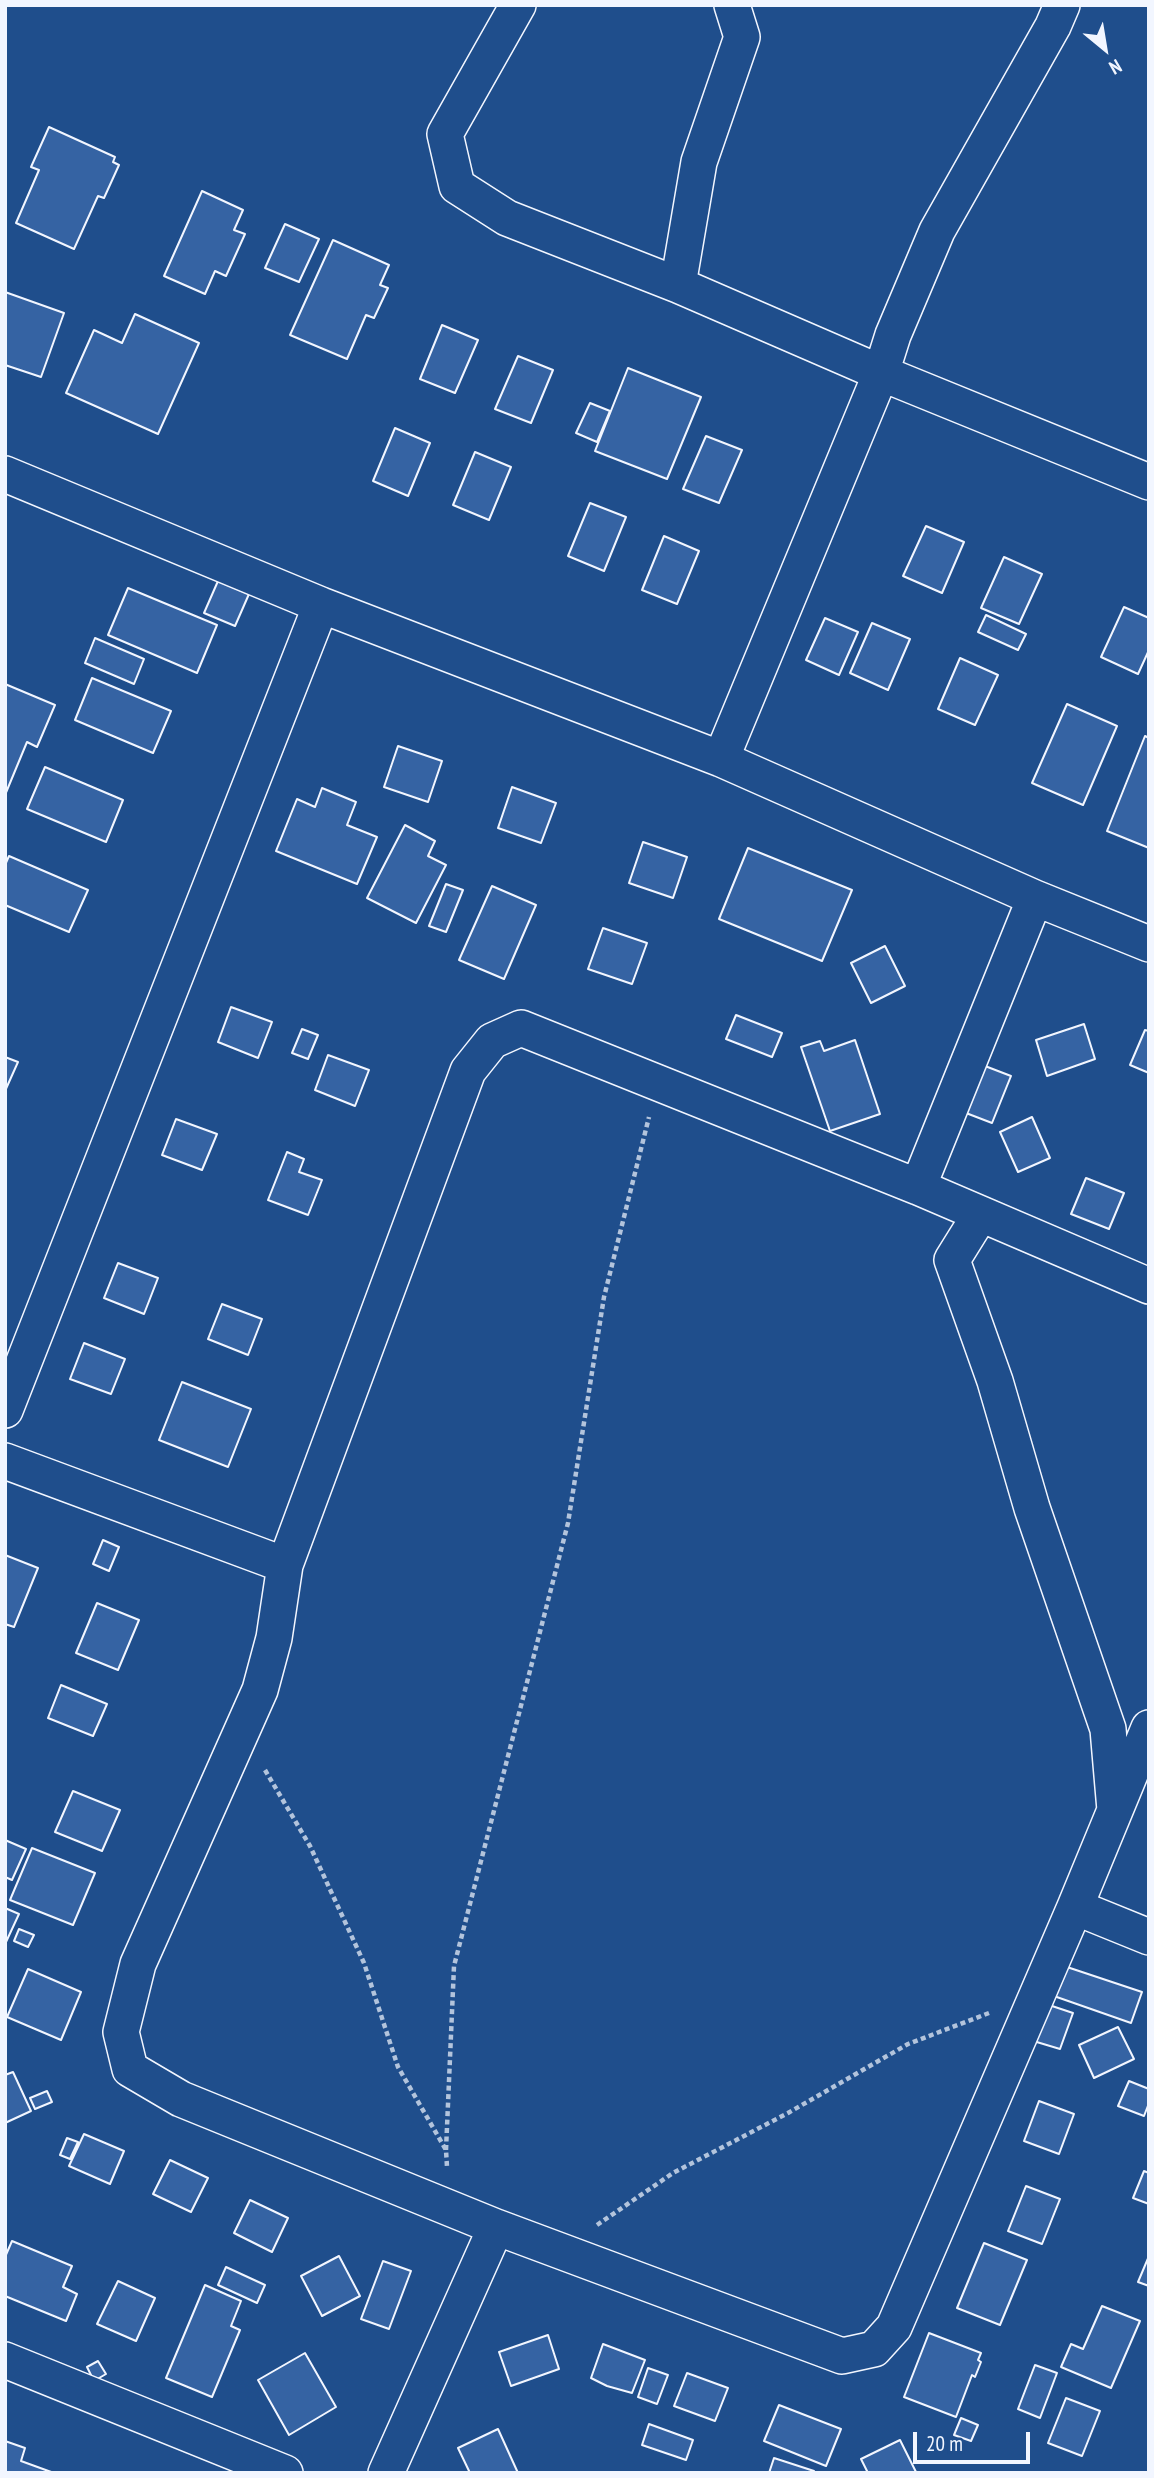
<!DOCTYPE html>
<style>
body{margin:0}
#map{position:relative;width:1154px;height:2478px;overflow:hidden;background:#1f4e8c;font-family:"PT Sans Narrow",sans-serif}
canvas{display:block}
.frame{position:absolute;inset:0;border:7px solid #f2f6ff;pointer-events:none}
.north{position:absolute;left:1070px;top:14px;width:70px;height:70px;-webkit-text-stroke:5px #1f4e8c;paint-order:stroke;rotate:150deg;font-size:19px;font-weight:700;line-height:28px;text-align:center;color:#f2f6ff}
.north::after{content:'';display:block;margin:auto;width:24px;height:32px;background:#f2f6ff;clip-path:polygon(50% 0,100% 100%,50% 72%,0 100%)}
.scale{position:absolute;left:913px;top:2432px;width:117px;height:32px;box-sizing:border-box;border:4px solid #f2f6ff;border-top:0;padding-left:9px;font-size:21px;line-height:24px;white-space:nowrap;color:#f2f6ff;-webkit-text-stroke:5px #1f4e8c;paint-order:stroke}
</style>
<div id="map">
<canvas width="1154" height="2478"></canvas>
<div class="frame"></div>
<div class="north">N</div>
<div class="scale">20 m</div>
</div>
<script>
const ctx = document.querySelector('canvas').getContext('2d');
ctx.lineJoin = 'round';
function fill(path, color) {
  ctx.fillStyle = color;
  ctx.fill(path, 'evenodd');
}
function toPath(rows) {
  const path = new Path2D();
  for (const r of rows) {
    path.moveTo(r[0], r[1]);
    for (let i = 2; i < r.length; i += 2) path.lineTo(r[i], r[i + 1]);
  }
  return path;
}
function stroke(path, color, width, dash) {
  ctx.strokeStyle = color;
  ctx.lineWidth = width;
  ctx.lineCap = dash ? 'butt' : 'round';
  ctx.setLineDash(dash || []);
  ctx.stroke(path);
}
const building = toPath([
 [49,127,115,157,113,162,119,165,104,198,98,196,74,249,16,223,39,170,31,167,49,127],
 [202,191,243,210,234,230,245,234,226,276,215,271,205,294,164,276,202,191],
 [285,224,319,239,299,282,265,268,285,224],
 [333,240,389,265,380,285,388,288,374,318,366,315,347,359,290,335,333,240],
 [5,292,64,313,41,377,5,365,5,292],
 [135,314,199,343,158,434,66,393,94,330,122,343,135,314],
 [442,325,478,340,455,393,420,379,442,325],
 [518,356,553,370,531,423,495,409,518,356],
 [628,368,701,397,667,479,595,451,628,368],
 [590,403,610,411,597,442,576,433,590,403],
 [395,428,430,443,408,496,373,481,395,428],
 [706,436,742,450,719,503,683,489,706,436],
 [475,452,511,467,489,520,453,505,475,452],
 [590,503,626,517,604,571,568,556,590,503],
 [926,526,964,542,942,593,903,576,926,526],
 [664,536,699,551,677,604,642,590,664,536],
 [1004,557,1042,574,1019,624,981,608,1004,557],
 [218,581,249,594,235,626,204,613,218,581],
 [128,588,217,625,197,673,108,635,128,588],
 [1124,607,1149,618,1149,650,1138,674,1101,657,1124,607],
 [986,615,1026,634,1018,650,978,632,986,615],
 [825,618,858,632,839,675,806,660,825,618],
 [872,623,910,639,888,690,850,673,872,623],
 [95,638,144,659,134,684,85,663,95,638],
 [960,658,998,675,975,725,938,709,960,658],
 [92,678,171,711,153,753,75,720,92,678],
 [5,684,55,705,37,747,27,742,5,795,5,684],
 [1067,704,1117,726,1083,805,1032,783,1067,704],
 [1145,736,1149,738,1149,848,1107,831,1145,736],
 [398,746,442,761,428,802,384,787,398,746],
 [45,767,123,800,106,842,27,809,45,767],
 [512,787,556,803,541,843,498,828,512,787],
 [322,788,356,802,347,825,377,837,357,884,276,851,297,799,315,807,322,788],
 [405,825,435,841,428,856,446,865,416,923,367,898,405,825],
 [643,842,687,857,673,898,629,883,643,842],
 [748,848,852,890,822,961,719,919,748,848],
 [9,856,88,890,69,932,5,905,5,865,9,856],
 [446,884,463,890,446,932,429,926,446,884],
 [492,886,536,905,504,979,459,960,492,886],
 [603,928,647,943,632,984,588,969,603,928],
 [885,946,905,986,871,1003,851,963,885,946],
 [231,1007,272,1022,258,1058,218,1042,231,1007],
 [736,1015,782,1033,772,1057,726,1039,736,1015],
 [1084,1024,1095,1059,1047,1076,1036,1040,1084,1024],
 [302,1029,318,1035,308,1059,292,1053,302,1029],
 [1145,1030,1149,1031,1149,1073,1130,1065,1145,1030],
 [855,1040,880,1114,830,1131,801,1047,820,1041,824,1051,855,1040],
 [328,1055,369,1070,355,1106,315,1090,328,1055],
 [5,1057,18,1062,5,1091,5,1057],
 [985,1066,1011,1076,992,1123,966,1113,985,1066],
 [1032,1117,1050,1158,1018,1172,1000,1132,1032,1117],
 [176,1119,217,1134,202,1170,162,1155,176,1119],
 [287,1152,304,1159,299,1172,322,1180,308,1215,268,1200,287,1152],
 [1086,1178,1124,1193,1109,1229,1071,1214,1086,1178],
 [118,1263,158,1278,144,1314,104,1298,118,1263],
 [222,1304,262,1319,248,1355,208,1339,222,1304],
 [84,1343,125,1359,111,1394,70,1379,84,1343],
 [182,1382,251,1409,228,1467,159,1440,182,1382],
 [103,1540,119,1547,109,1571,93,1564,103,1540],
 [5,1555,38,1568,14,1627,5,1624,5,1555],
 [97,1603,139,1620,118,1670,76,1653,97,1603],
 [61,1685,107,1704,93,1736,48,1718,61,1685],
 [73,1791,120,1810,102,1851,55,1832,73,1791],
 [5,1840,26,1849,12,1880,5,1877,5,1840],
 [32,1848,95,1873,73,1925,10,1900,32,1848],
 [5,1908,19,1914,6,1942,5,1942,5,1908],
 [19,1929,34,1935,28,1947,14,1941,19,1929],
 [1061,1965,1142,1992,1131,2023,1051,1995,1061,1965],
 [28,1969,81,1992,61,2040,7,2017,28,1969],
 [1043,2003,1073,2013,1060,2049,1030,2040,1043,2003],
 [1118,2027,1134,2059,1094,2078,1079,2045,1118,2027],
 [13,2072,31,2111,5,2123,5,2075,13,2072],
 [1129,2081,1149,2089,1149,2103,1144,2116,1118,2106,1129,2081],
 [47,2091,52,2102,35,2109,30,2098,47,2091],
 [1039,2101,1074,2114,1059,2154,1024,2141,1039,2101],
 [84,2134,124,2151,110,2184,69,2166,84,2134],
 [67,2138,78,2142,70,2159,60,2155,67,2138],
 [170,2160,208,2178,191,2212,153,2194,170,2160],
 [1144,2171,1149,2173,1149,2204,1133,2198,1144,2171],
 [1026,2186,1060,2199,1042,2244,1008,2231,1026,2186],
 [250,2200,288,2218,272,2252,234,2233,250,2200],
 [12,2241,72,2266,63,2287,77,2294,66,2321,5,2296,5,2257,12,2241],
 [984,2243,1027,2260,1000,2325,957,2308,984,2243],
 [339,2256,360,2296,322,2316,301,2276,339,2256],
 [1149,2256,1149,2286,1138,2282,1149,2256],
 [383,2261,411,2271,389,2329,361,2319,383,2261],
 [226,2267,265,2285,257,2303,218,2285,226,2267],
 [118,2281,155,2298,136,2341,97,2324,118,2281],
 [205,2285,241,2301,231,2326,240,2330,212,2397,166,2378,205,2285],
 [1102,2306,1140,2321,1111,2388,1061,2367,1071,2344,1083,2349,1102,2306],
 [929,2333,981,2353,978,2360,981,2362,975,2377,972,2375,956,2417,904,2397,929,2333],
 [548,2335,559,2369,511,2386,499,2352,548,2335],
 [603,2344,645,2360,632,2393,607,2386,591,2378,603,2344],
 [305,2353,336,2407,289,2435,258,2380,305,2353],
 [98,2361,106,2374,94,2381,87,2367,98,2361],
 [1035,2365,1057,2373,1040,2418,1018,2409,1035,2365],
 [648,2368,668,2375,657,2404,638,2397,648,2368],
 [687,2373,728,2388,715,2421,674,2406,687,2373],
 [1066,2398,1100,2411,1082,2456,1048,2443,1066,2398],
 [779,2405,841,2429,826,2466,764,2441,779,2405],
 [961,2418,978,2425,971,2441,954,2435,961,2418],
 [649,2424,693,2440,686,2460,642,2445,649,2424],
 [498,2429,518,2473,470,2473,458,2448,498,2429],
 [900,2440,916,2472,868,2473,861,2459,900,2440],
 [5,2441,25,2448,21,2461,54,2473,5,2473,5,2441],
 [774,2458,814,2471,813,2473,769,2473,774,2458]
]);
fill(building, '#3563a3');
stroke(building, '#f2f6ff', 2);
const minor = toPath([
 [518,5,445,134,457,186,507,218,678,285,881,373,1149,482],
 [678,285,699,162,742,37,732,5],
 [5,474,321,605,721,759,1035,898,1149,944],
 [721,759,881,373,893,335,937,231,1053,26,1062,5],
 [918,1187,1035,898],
 [980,1215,952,1260,995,1381,1032,1508,1108,1729,1115,1810],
 [5,1410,321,605],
 [5,1461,285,1565,274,1638,260,1690,138,1964,121,2032,130,2069,181,2099,496,2227],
 [285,1565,468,1071,492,1041,521,1028,918,1187,1149,1286],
 [1075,1907,1149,1728],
 [5,2360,285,2473],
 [386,2473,496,2227,842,2356,874,2349,894,2327,1075,1907,1149,1937]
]);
stroke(minor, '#f2f6ff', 38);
stroke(toPath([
 [265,1770,310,1846,364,1963,398,2067,446,2150,447,2167],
 [446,2150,454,1966,568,1523,604,1297,649,1117],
 [597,2225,673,2173,788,2113,908,2044,989,2013]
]), '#b3c4dc', 4.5, [5, 3.5]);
stroke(minor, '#1f4e8c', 35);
</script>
